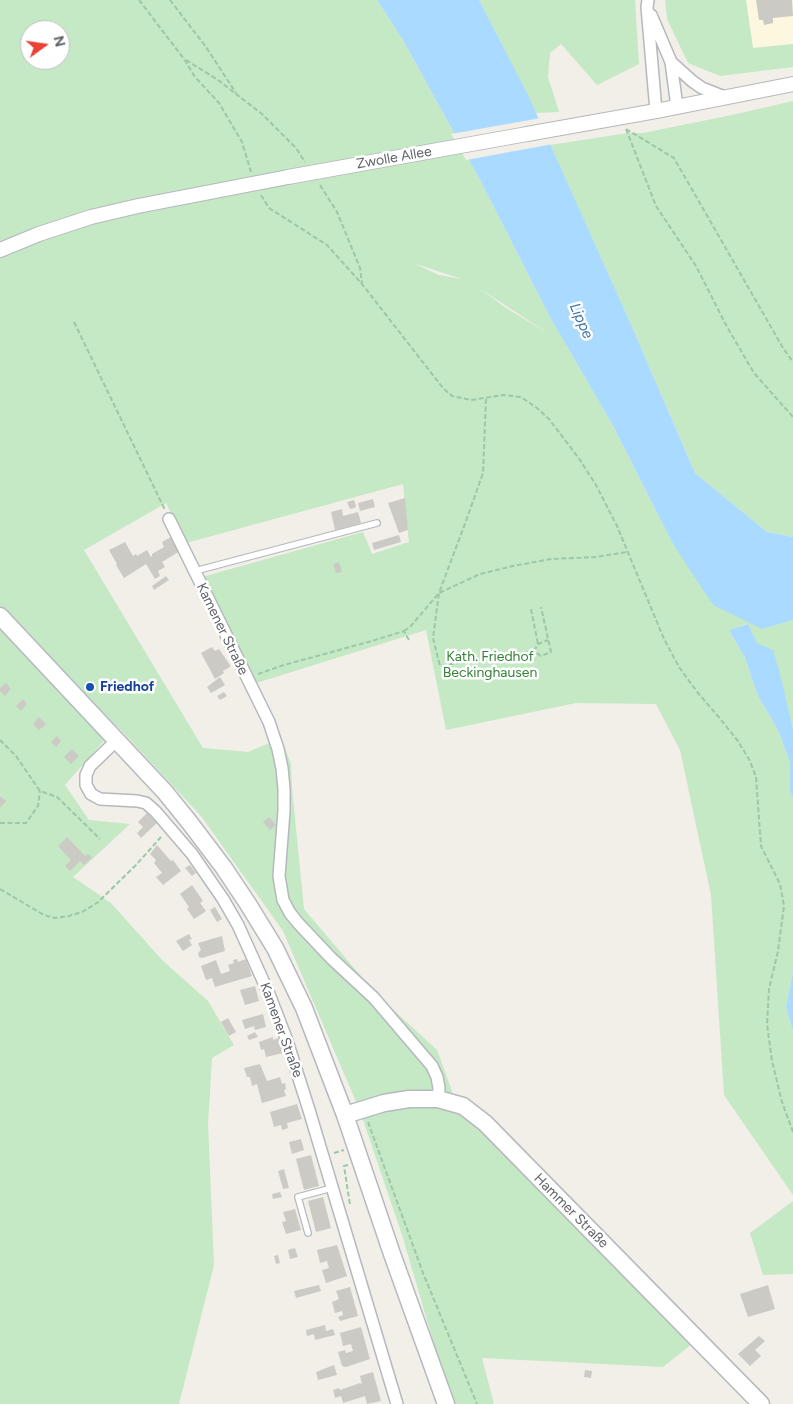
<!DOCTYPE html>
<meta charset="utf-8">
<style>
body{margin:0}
#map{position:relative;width:793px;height:1404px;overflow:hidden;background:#f1efe8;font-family:Figtree,sans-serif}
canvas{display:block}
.north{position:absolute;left:20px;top:20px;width:50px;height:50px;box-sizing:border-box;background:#fff;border:1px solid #bfc1c3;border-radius:50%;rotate:76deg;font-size:14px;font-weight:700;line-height:20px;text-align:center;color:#5f6368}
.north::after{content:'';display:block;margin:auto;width:18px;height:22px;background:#ea4335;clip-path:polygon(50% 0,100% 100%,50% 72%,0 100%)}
</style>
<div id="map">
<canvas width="793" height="1404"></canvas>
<div class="north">N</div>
</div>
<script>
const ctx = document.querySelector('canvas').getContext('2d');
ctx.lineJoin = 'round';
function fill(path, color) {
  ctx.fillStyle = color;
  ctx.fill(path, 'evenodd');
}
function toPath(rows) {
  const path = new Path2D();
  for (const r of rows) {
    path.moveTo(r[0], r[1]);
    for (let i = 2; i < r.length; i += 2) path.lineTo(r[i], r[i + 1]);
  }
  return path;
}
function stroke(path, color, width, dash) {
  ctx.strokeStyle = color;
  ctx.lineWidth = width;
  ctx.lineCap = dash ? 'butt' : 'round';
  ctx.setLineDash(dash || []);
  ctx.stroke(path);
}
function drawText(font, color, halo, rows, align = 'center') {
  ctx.font = font + ' Figtree,sans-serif';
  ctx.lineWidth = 5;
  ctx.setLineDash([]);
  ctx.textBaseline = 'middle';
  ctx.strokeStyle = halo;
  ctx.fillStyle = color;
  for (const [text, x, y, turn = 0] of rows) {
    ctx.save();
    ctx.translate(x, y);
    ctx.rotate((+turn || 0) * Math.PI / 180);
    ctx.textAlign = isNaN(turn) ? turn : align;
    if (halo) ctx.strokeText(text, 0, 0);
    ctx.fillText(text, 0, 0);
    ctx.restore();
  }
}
fill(toPath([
 [746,0,793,0,793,44,753,48]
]), '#fef7e0');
fill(toPath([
 [0,0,377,0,404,42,480,180,551,319,612,424,673,544,762,629,793,620,793,729,786,702,747,624,729,630,745,658,758,696,778,730,790,762,790,791,793,799,793,972,786,1007,793,1032,793,1195,724,1095,711,895,680,750,656,704,576,703,446,730,426,630,253,684,202,577,363,532,372,554,409,542,403,484,186,543,166,503,84,550,203,748,248,752,281,738,291,764,292,788,304,909,376,994,437,1050,452,1091,449,1102,463,1107,697,1340,663,1367,482,1358,494,1404,452,1404,443,1375,403,1238,360,1111,283,931,201,816,117,726,65,785,89,820,130,824,73,877,111,903,163,961,208,1001,234,1045,212,1058,208,1124,214,1265,179,1404,0,1404],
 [30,30,60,30,60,60,30,60],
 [415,264,416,264,462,279,439,275],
 [479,288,549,334,506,308],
 [479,0,635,0,639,64,597,85,561,44,550,53,548,77,559,112,536,113],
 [665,0,746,0,753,48,793,44,793,67,720,76,688,63,667,19],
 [793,101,793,537,767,532,695,473,633,329,550,145,628,133,643,133,732,115],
 [793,1201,793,1274,763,1275,750,1233]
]), '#c5e8c5');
fill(toPath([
 [377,0,479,0,529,97,633,329,695,473,767,532,793,537,793,620,762,629,713,605,673,544,612,424,551,319,480,180,404,42],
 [748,624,757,643,773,650,780,674,793,729,793,799,790,791,790,762,778,730,758,696,745,658,729,630],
 [793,972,793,1032,786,1007]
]), '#aadaff');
fill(toPath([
 [541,118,553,144,466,160,451,134]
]), '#f1efe8');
fill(toPath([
 [756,0,792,0,793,16,773,18,773,23,764,25,763,20,759,20],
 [405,498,408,530,399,533,388,503],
 [373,499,375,507,360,511,358,503],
 [354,500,356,506,355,508,350,509,347,502],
 [342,509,343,516,358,512,361,523,335,530,331,512],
 [399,535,401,542,374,550,372,543],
 [173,536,180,551,162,562,165,567,158,571,160,576,155,579,146,564,124,578,116,565,117,564,109,550,125,542,133,556,136,554,137,556,147,550,151,557,152,556,152,554,164,547,162,542],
 [339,562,342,572,336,573,333,564],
 [166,576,169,580,154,590,152,586],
 [212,647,215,651,219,649,230,665,230,667,223,671,224,673,215,679,201,653],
 [220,677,225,685,211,693,207,687],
 [6,683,11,689,5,696,0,691,0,688],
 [224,692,227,696,220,700,217,696],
 [23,699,27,704,21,711,16,706],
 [39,717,46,724,39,730,33,724],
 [57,736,61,741,56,747,51,742],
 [72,749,79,756,71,764,64,757],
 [0,796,6,801,0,808],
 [147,813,157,823,141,838,137,833,143,827,138,822],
 [269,817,276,825,270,830,263,822],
 [67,837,85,856,88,854,92,857,84,865,80,861,70,871,65,866,71,860,58,846],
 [157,845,171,861,173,860,181,871,163,885,156,877,162,873,154,863,156,860,150,854],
 [190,865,196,873,192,876,185,868],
 [192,885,203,901,200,903,206,911,194,919,187,909,189,907,180,894],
 [215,907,222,919,217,922,210,910],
 [189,934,192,939,189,940,192,945,183,951,176,941],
 [222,936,225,951,202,958,199,957,198,953,201,950,198,943],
 [237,959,238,962,246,959,252,976,215,987,212,978,206,980,201,966,216,960,221,974,230,971,228,965,234,963,233,960],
 [255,986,259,1001,245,1005,240,990],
 [263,1014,266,1027,255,1030,254,1026,245,1029,242,1020],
 [228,1018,236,1032,229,1036,221,1022],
 [255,1032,258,1037,249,1040,247,1036],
 [273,1037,273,1040,279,1038,283,1053,266,1057,264,1049,261,1050,259,1042],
 [260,1064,267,1081,280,1077,282,1084,285,1083,286,1089,284,1090,286,1096,262,1103,257,1084,252,1086,250,1077,247,1077,244,1068],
 [297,1104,302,1119,287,1123,288,1128,282,1130,281,1125,274,1127,270,1112],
 [301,1139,304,1150,292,1154,289,1142],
 [311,1155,319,1186,304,1190,296,1159],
 [284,1169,289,1188,283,1189,278,1171],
 [280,1192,282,1197,273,1199,272,1194],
 [323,1197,331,1228,316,1232,308,1201],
 [295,1209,301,1230,286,1234,282,1222,286,1221,283,1212],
 [337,1245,347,1276,326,1283,322,1270,329,1268,327,1261,320,1263,317,1250],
 [295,1248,298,1257,290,1259,288,1250],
 [278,1255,280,1263,276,1264,274,1256],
 [319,1285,321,1291,296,1298,294,1291],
 [768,1285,775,1309,748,1317,740,1294],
 [350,1287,358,1316,340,1321,338,1317,343,1315,342,1311,335,1313,332,1302,339,1299,336,1291],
 [325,1325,326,1331,333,1329,335,1335,315,1340,314,1334,307,1336,306,1330],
 [361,1327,370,1359,346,1367,342,1366,338,1352,345,1350,346,1353,353,1351,351,1344,343,1346,340,1333],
 [759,1336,765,1341,755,1350,761,1356,750,1366,738,1354],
 [334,1365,337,1375,318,1380,316,1372],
 [585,1370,592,1371,591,1378,584,1377],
 [373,1372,381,1401,367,1404,365,1396,343,1403,341,1396,335,1398,333,1390,339,1388,340,1390,360,1383,362,1384,360,1376]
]), '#cccac5');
const service = toPath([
 [195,571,377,523],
 [308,1233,298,1197,332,1188]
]);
const minor = toPath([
 [648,0,647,7,656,111],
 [651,15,671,62,677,107],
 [671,62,692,81,702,88,725,97],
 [169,519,269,722,278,749,282,768,284,789,284,811,279,876,283,900,290,913,298,923,331,958,374,998,432,1066,437,1077,439,1088,438,1099],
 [117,740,90,766,86,775,86,785,91,794,100,799,137,801,146,803,156,812,192,854,223,899,238,925,269,994,286,1038,309,1110,397,1404]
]);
const tertiary = toPath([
 [527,134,656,111,793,84],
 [0,250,39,234,91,217,138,206,288,177]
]);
const secondary = toPath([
 [0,616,165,792,190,823,224,868,248,904,275,948,304,1008,345,1115,392,1254,446,1404],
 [345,1115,384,1103,409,1099,438,1099,463,1106,485,1123,761,1404]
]);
stroke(service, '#b5b8bc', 8);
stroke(minor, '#b5b8bc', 14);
stroke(tertiary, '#b5b8bc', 16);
stroke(secondary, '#b6babf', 19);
stroke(toPath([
 [139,0,184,59,195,77,219,103,242,142,251,172],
 [170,0,206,47,236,93],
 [186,60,218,80,262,114,296,148,305,162],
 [626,129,656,206,696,266,726,325,754,373,793,417],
 [626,129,674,158,783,348,793,362],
 [320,185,337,212,360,268,362,283],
 [261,195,269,208,327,245,362,284,443,388,452,396,471,400,503,395,521,397,537,408,549,419,580,460,596,485,617,526,664,639,679,667,698,693,717,715,738,741,750,761,756,777,761,846,780,884,784,906,778,951,769,989,767,1024,772,1061,782,1102,793,1132],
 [74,322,165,510],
 [486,399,483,473,466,521,439,593,433,638,440,666,534,651,541,656,551,652,541,607],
 [531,609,538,644],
 [404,631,410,627,439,593,480,574,513,566,551,559,596,557,627,552],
 [534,651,538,644,548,640],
 [258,674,284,665,372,641,404,631,410,642],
 [0,740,16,756,40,791,57,797,100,839],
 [0,823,26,823,38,806,40,791],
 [0,889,44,915,55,918,69,916,82,912,97,903,136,865,161,837],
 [368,1122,423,1273,477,1404],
 [334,1153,344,1150],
 [348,1165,344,1166,350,1205]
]), '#9cc7a9', 2, [5, 2.5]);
stroke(service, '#fff', 5.5);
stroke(minor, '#fff', 11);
stroke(tertiary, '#fff', 14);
stroke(secondary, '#fff', 16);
const tertiaryBridge = toPath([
 [288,177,527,134]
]);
stroke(tertiaryBridge, '#b5b8bc', 16, []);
stroke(tertiaryBridge, '#fff', 14);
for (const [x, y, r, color] of [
 [90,687,5,"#1a4fb4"]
]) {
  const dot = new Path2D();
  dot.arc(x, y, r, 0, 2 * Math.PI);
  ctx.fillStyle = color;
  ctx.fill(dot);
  stroke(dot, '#fff', 2);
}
drawText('14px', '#5f6368', '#fff', [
 ["Zwolle Allee",394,158,-10],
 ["Kamener Straße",222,629,64],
 ["Kamener Straße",281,1030,70],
 ["Hammer Straße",571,1211,45]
]);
drawText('14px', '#348238', '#fff', [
 ["Kath. Friedhof",490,657],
 ["Beckinghausen",490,673]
]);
drawText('bold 14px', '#164399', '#fff', [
 ["Friedhof",100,687]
], 'left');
drawText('italic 15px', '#4174aa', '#fff', [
 ["Lippe",581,321,66]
]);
</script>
